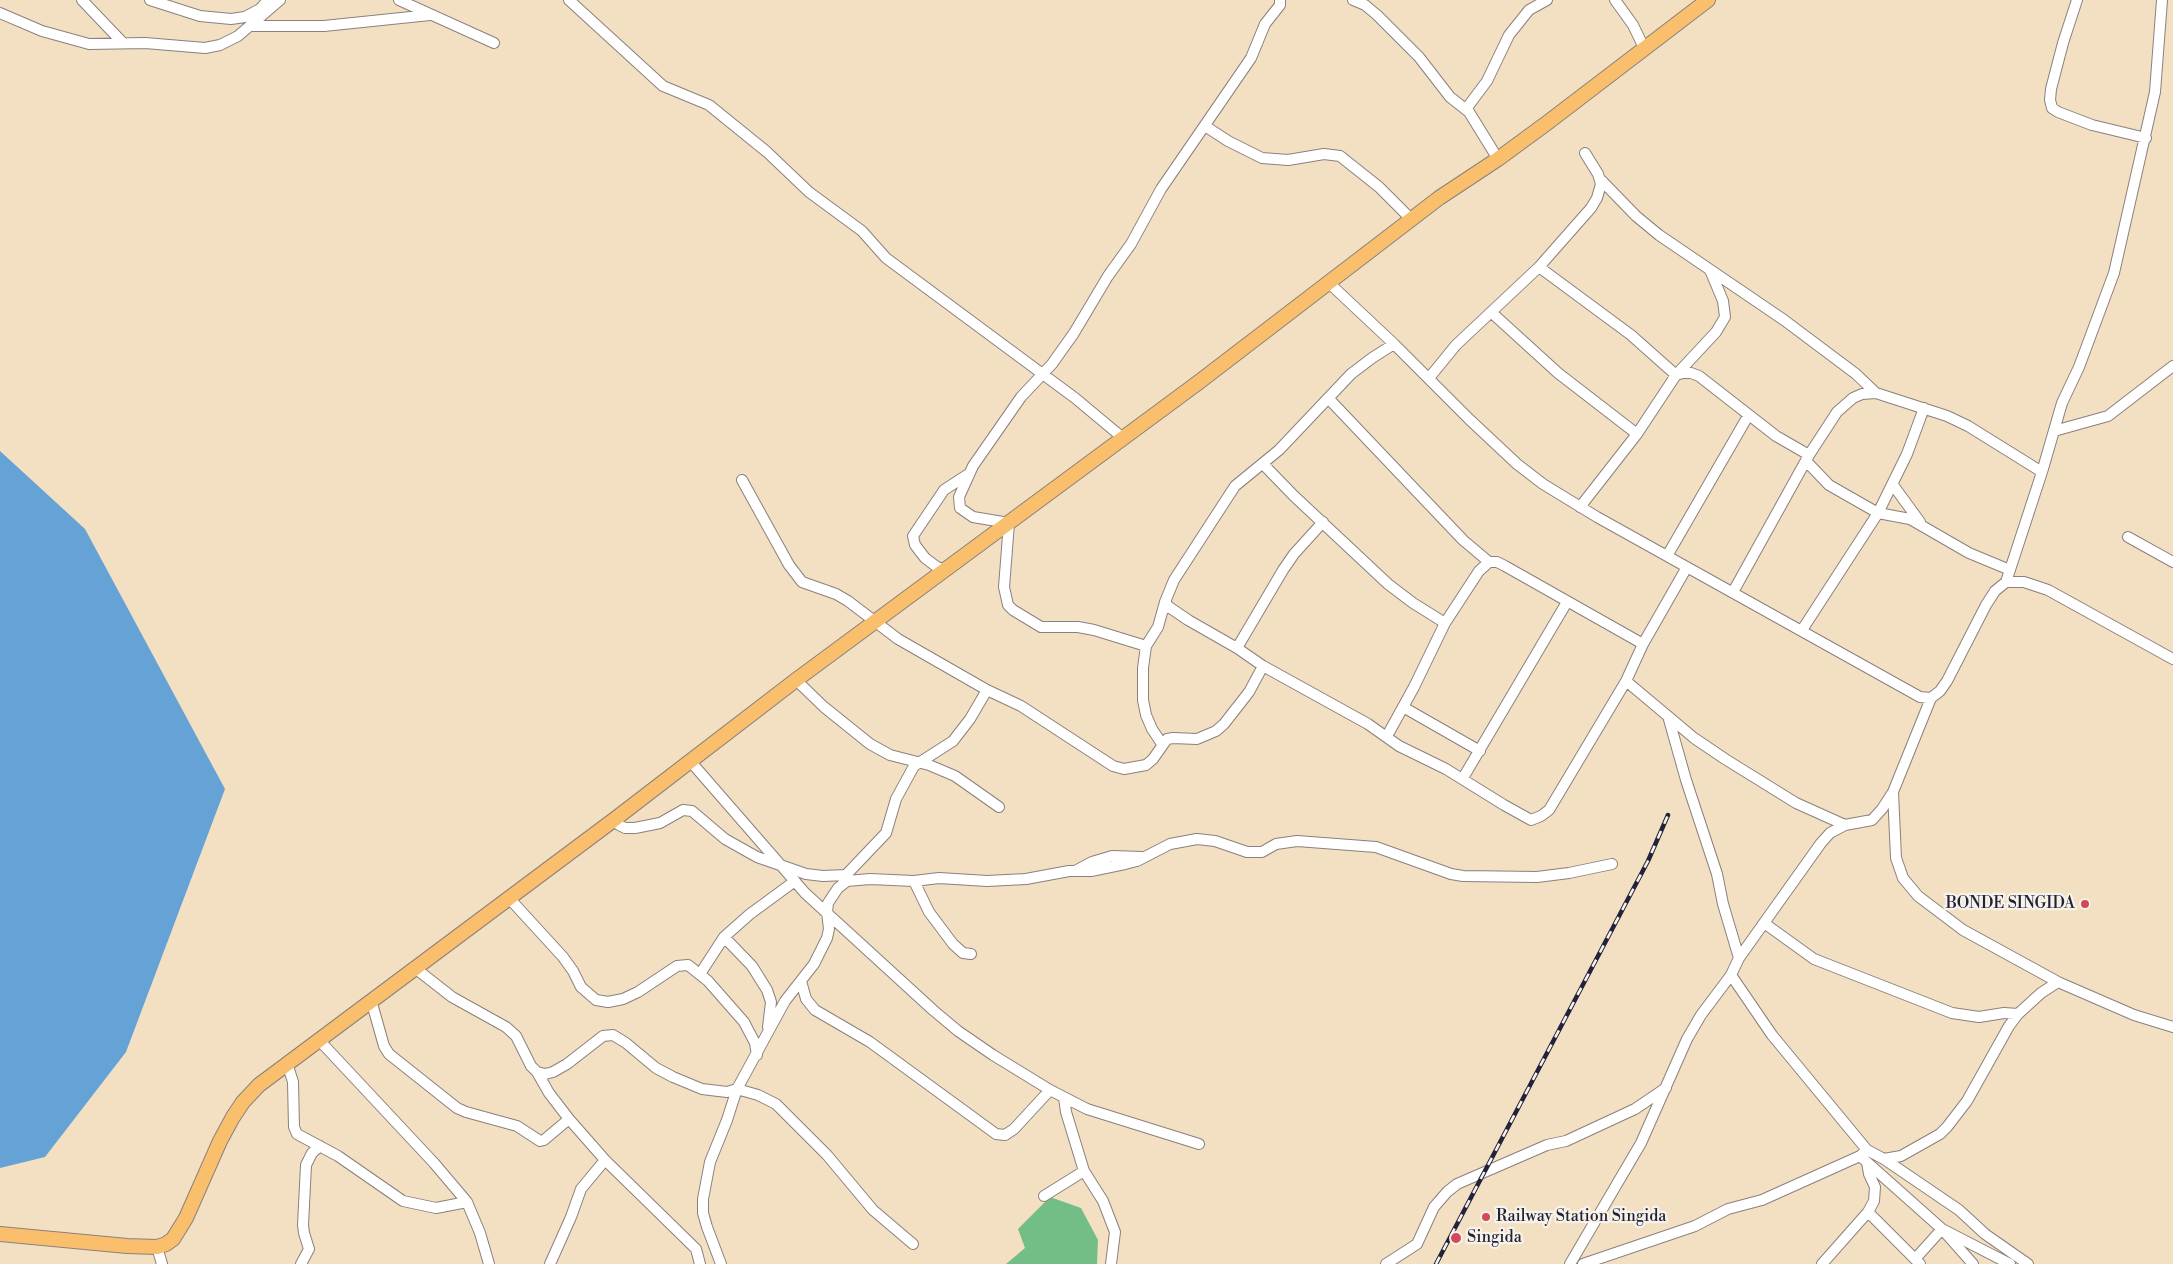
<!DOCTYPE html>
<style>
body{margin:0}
canvas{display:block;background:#f3dfc2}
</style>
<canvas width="2173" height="1264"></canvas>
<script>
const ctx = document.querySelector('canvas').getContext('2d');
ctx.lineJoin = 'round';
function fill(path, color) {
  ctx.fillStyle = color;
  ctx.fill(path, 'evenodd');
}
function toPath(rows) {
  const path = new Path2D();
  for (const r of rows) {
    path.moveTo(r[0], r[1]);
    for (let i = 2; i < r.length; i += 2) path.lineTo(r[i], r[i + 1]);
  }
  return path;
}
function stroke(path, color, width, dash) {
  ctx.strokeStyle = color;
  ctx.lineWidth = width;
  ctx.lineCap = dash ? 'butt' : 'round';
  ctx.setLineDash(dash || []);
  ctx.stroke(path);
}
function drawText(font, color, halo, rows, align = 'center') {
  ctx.font = font + ' "Libre Bodoni",serif';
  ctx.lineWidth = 4.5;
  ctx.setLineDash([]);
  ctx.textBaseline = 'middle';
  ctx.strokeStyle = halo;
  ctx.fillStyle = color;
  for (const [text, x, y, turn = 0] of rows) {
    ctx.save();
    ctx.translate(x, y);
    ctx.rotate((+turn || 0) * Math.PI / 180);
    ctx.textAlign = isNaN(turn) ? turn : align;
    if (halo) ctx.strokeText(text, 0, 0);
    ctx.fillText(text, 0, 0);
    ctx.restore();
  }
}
fill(toPath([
 [1050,1197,1081,1208,1098,1240,1097,1264,1006,1264,1025,1248,1018,1229]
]), '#73be87');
fill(toPath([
 [0,451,85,529,225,789,126,1052,45,1157,0,1168]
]), '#65a3d7');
const minor = toPath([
 [82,0,123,43],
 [150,0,200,16,231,19,245,17,260,9,268,0],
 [399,0,494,43],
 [569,0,663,86,709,105,767,152,809,192,862,231,886,258,1075,398,1123,438],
 [1353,0,1365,5,1377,15,1419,57,1450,97,1469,112,1498,159],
 [1615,0,1633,25,1645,50],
 [2077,0,2063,43,2051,89,2050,100,2052,108,2058,112,2092,125,2146,138],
 [0,13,42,31,89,44,145,43,205,48,220,45,238,36,280,0],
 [252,26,324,26,430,15],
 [1466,109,1487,81,1509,35,1529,10,1547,0],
 [1205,126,1228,141,1262,158,1288,160,1324,154,1340,156,1379,187,1411,219],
 [1601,180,1636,216,1659,235,1784,320,1856,374,1876,393],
 [1539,267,1631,335,1676,375,1716,332,1725,317,1723,301,1710,270],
 [1328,282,1394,344,1469,419,1517,464,1543,484,1597,517,1920,697,1931,698,1940,691,1947,681,1986,605,1995,591,2006,582,2024,582,2048,590,2173,659],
 [1491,312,1558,373,1637,434],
 [1394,344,1372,358,1351,374,1279,450,1235,486,1174,580,1165,602,1169,607,1188,620,1237,648,1263,666,1368,724,1399,746,1446,769,1504,805,1531,820,1541,816,1549,810,1626,681,1643,644,1687,567],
 [1429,378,1456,345,1539,267,1591,208,1597,198,1601,184,1598,174,1585,153],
 [1328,398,1463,540,1489,562],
 [2054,431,2108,416,2173,366],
 [1806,461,1829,485,1878,513,1907,454,1924,408],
 [1263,464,1294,496,1388,584,1413,603,1445,623],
 [742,480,789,565,802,582,836,594,848,601,898,639,987,690,1021,706,1113,766,1124,769,1146,765,1153,759,1167,739,1173,738,1197,739,1216,731,1224,724,1249,692,1263,666],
 [1893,485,1920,522],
 [1580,507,1637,434,1676,375,1683,373,1691,373,1699,376,1776,436,1809,455],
 [2128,537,2173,562],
 [1667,556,1748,416],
 [946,570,937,567,925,558,915,545,913,536,944,490,967,475],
 [2006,582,2042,472,2062,403,2079,367,2114,273,2155,92,2162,0],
 [1733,592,1809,455,1837,412,1853,398,1862,394,1876,393,1947,416,1968,426,2042,472],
 [1802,630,1878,513,1910,519,1969,553,2010,570],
 [1146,646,1094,630,1078,627,1041,627,1013,610,1008,605,1004,587,1009,523,973,517,960,508,959,497,973,466,1021,397,1052,364,1074,333,1108,276,1131,244,1161,189,1251,58,1265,24,1280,5,1280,0],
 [1237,648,1283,570,1294,554,1323,522],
 [796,680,824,707,870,744,890,755,929,765,955,776,999,807],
 [1626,681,1694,738,1725,759,1796,803,1845,825,1872,820,1882,809,1893,792,1931,698],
 [1403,707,1480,751],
 [1668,716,1686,780,1717,874,1723,904,1739,958],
 [1387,736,1414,687,1445,623,1479,571,1489,562,1497,562,1505,566,1643,644],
 [1162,744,1152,729,1146,715,1143,700,1143,668,1146,646,1158,627,1165,602],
 [691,762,805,893,933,1010,958,1031,993,1055,1050,1090,1087,1109,1199,1144],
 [1463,778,1567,602],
 [1893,792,1896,858,1903,878,1918,896,1963,930,2058,982,2134,1015,2173,1027],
 [615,819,619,825,625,828,635,828,660,823,683,810,692,811,725,839,757,857,806,874,823,876,846,875,886,833,896,799,914,766,953,741,970,719,987,690],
 [1077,870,1092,862,1112,856,1142,857],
 [914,881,929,912,953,944,963,953,971,954],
 [509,898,563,957,573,971,581,987,596,1000,608,1002,623,999,638,992,677,966,688,965,708,981,744,1022,755,1043,757,1055],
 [1764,923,1814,959,1952,1013,1979,1017,2004,1013,2018,1014],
 [724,937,752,966,767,990,771,1002,768,1027],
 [415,968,452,997,506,1027,516,1036,531,1066,537,1072,545,1074,553,1072,567,1064,603,1036,613,1035,626,1043,656,1068,673,1077,702,1089,727,1092,737,1089,785,1001,814,964,827,938,829,929,827,912,828,903,838,888,847,881,870,879,914,881,939,878,987,881,1026,879,1069,871,1091,871,1125,864,1137,861,1170,844,1197,839,1215,841,1247,852,1262,852,1276,844,1297,841,1376,847,1451,874,1463,876,1537,877,1569,873,1612,864],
 [700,974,724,937,750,914,795,881],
 [1731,975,1772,1035,1867,1150,1884,1159,1959,1210,1985,1234,2028,1264],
 [801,981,806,999,815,1010,870,1042,996,1134,1005,1135,1014,1129,1050,1090],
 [371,1000,384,1046,389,1054,457,1108,466,1112,517,1126,540,1141,544,1140,569,1119],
 [319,1040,434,1163,467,1202,480,1233,489,1264],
 [287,1063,293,1082,294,1127,297,1134,338,1156,403,1201,436,1208,467,1202],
 [537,1072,549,1093,569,1119,605,1160,696,1249,700,1264],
 [1064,1098,1066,1112,1084,1171,1103,1201,1115,1232,1111,1264],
 [1860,1156,1942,1229,1973,1264],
 [1884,1159,1901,1156,1940,1134,1947,1127,1967,1101,2009,1026,2018,1014,2041,993,2058,982],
 [1044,1196,1084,1171],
 [1868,1212,1920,1264],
 [157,1247,162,1264],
 [1915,1259,1942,1229,2010,1264],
 [301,1264,309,1249,304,1233,303,1225,306,1165,312,1153,320,1146],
 [550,1264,571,1217,581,1189,605,1160],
 [721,1264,707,1227,703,1213,703,1199,710,1162,727,1120,737,1089,758,1095,776,1104,827,1155,873,1210,913,1244],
 [1386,1264,1417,1244,1434,1207,1447,1192,1457,1184,1547,1145,1566,1141,1635,1109,1666,1088],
 [1570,1264,1641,1143,1687,1039,1701,1015,1731,975,1739,958,1821,843,1830,833,1845,825],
 [1583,1264,1695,1226,1728,1209,1762,1200,1860,1156,1867,1150],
 [1822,1264,1868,1212,1874,1201,1875,1187,1869,1174,1867,1162]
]);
const major = toPath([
 [0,1234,127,1246,157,1247,166,1244,173,1239,186,1218,220,1141,233,1117,243,1102,259,1085,615,819,796,680,1199,382,1439,198,1498,159,1547,123,1708,0]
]);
stroke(minor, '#8a807e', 12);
stroke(major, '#8a807e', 16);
stroke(minor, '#fff', 10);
stroke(major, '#f9bf6d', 14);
const rail = toPath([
 [1436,1264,1648,861,1668,815]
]);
stroke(rail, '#22223b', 4.5);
stroke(rail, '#f7f3e8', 2.5, [8]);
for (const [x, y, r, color] of [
 [2085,904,5,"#d1495b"],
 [1486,1217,5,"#d1495b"],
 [1456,1238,6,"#d1495b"]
]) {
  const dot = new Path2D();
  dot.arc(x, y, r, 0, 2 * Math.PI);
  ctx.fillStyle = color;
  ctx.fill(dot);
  stroke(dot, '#f7f3e8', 2);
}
drawText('16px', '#22223b', '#f7f3e8', [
 ["BONDE SINGIDA",2075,904,"right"],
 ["Railway Station Singida",1496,1217],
 ["Singida",1467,1238]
], 'left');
</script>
